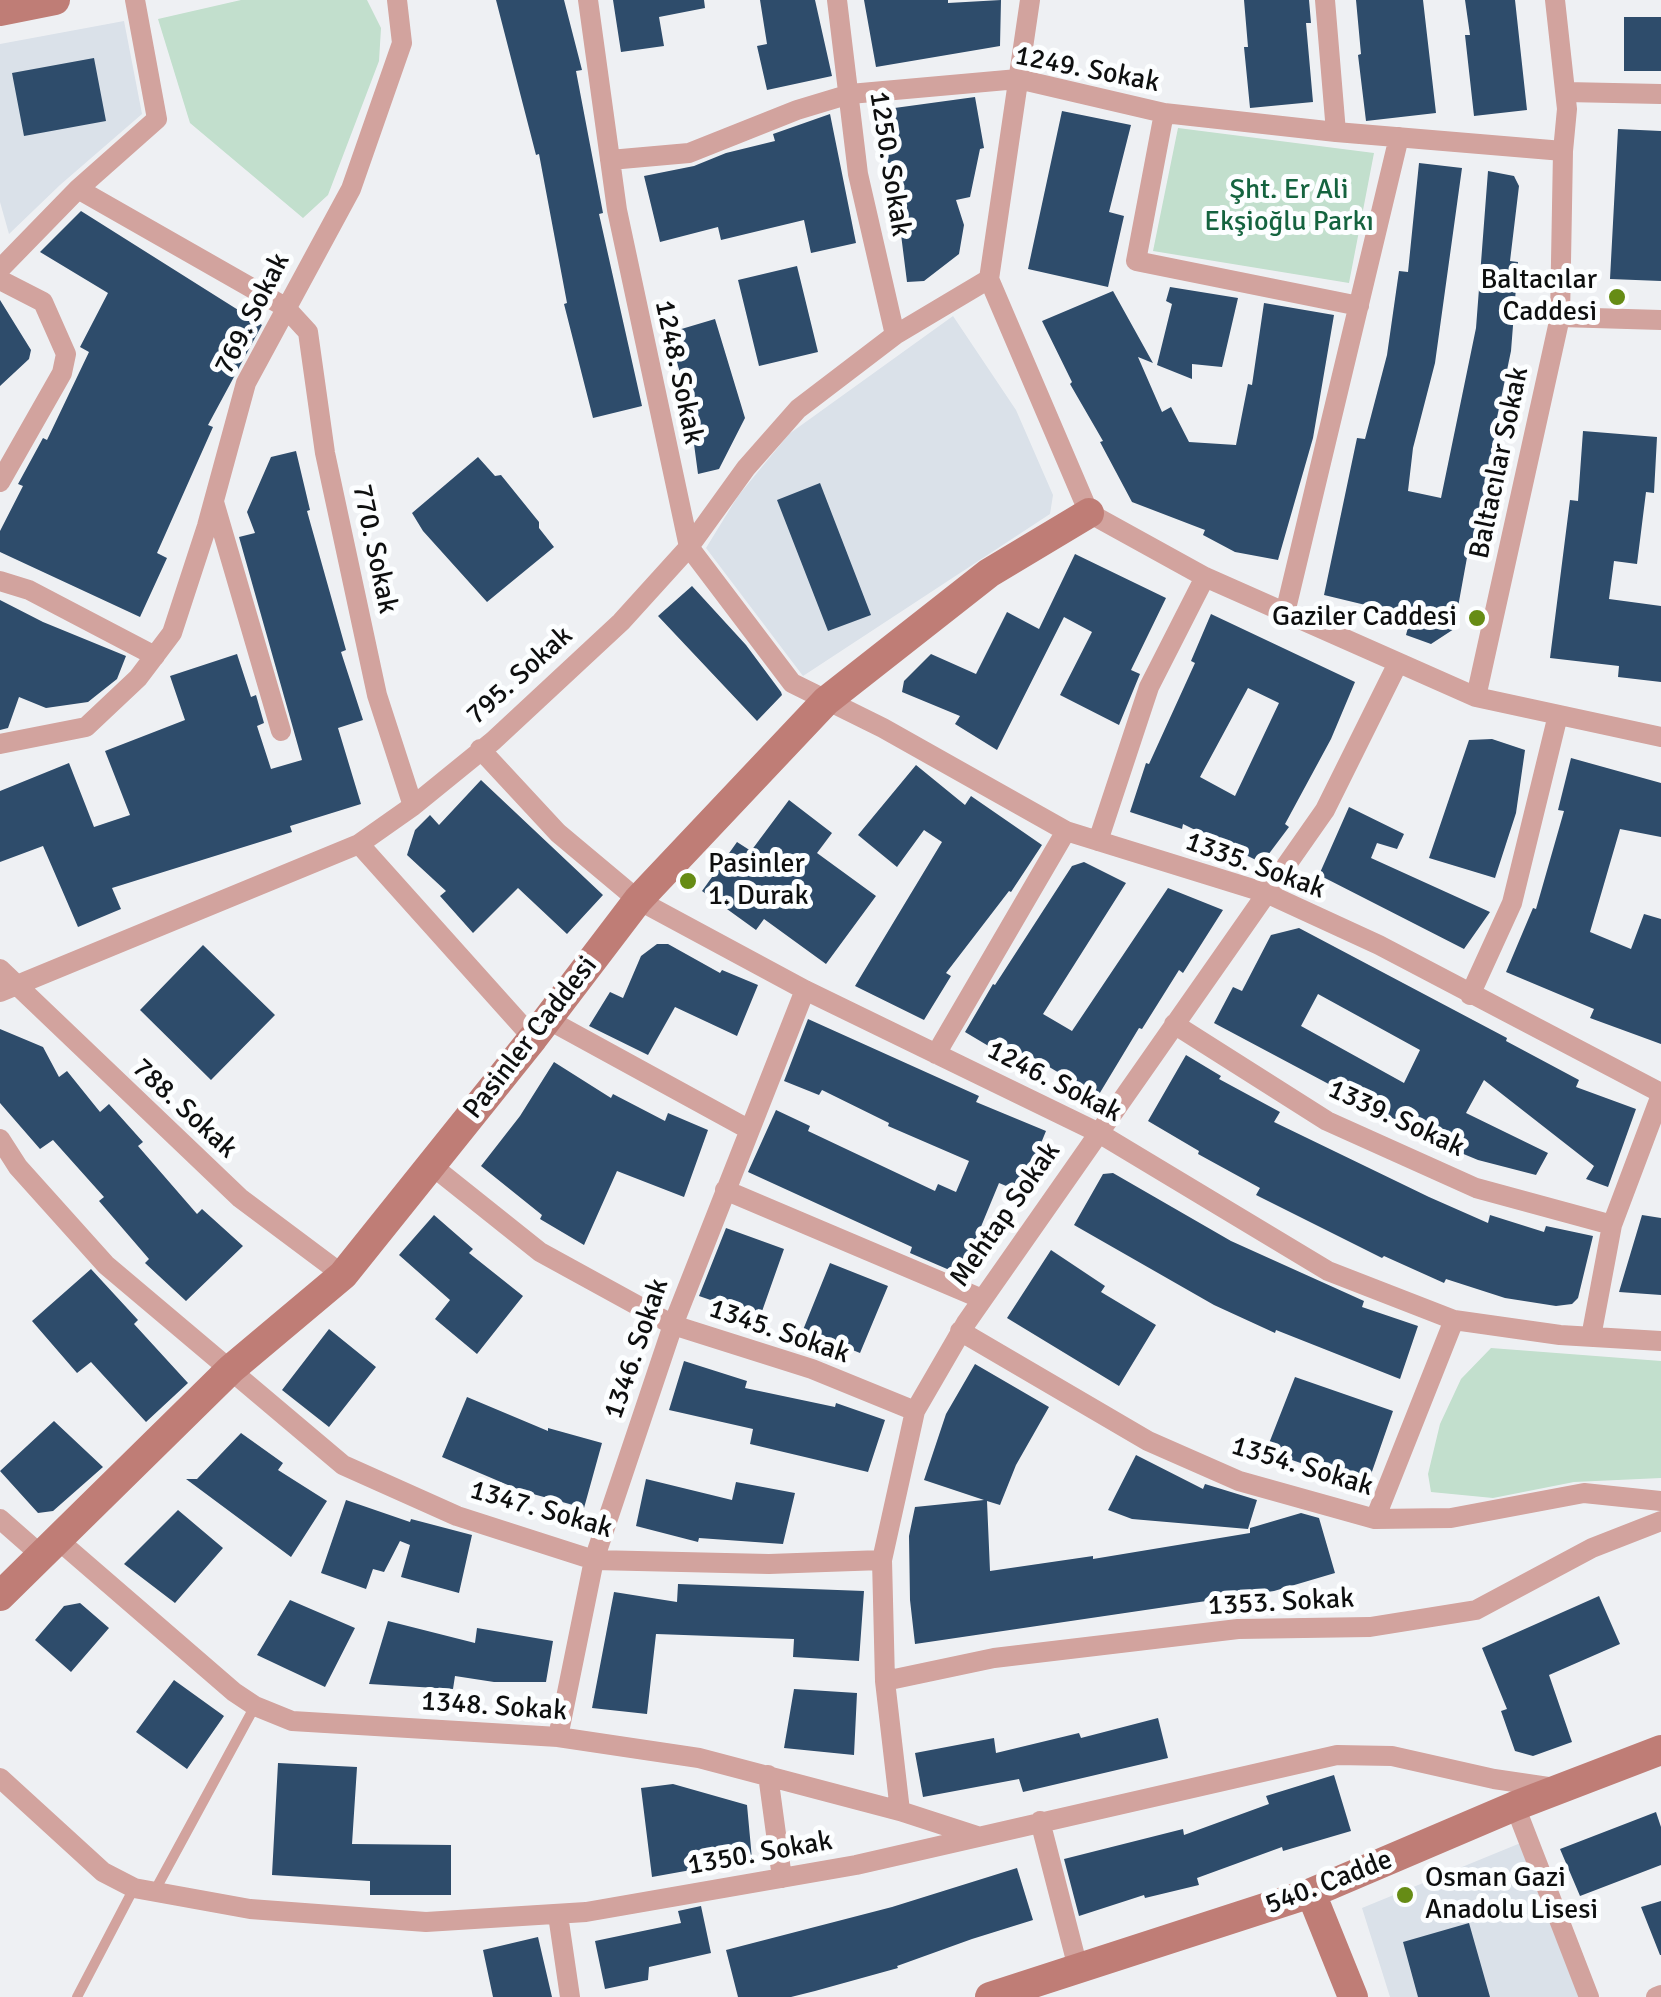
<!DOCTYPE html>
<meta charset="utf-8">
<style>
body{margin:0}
canvas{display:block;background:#eef0f3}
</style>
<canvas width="1661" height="1997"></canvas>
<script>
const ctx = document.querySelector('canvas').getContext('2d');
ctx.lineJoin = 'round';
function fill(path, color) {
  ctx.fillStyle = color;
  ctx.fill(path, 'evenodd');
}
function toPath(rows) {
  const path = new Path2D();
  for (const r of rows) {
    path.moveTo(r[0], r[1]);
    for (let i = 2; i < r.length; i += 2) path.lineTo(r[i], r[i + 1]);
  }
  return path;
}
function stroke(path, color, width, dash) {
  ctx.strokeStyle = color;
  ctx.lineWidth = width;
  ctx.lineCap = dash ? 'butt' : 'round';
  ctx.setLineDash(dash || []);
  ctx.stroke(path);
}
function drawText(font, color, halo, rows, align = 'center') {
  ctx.font = font + ' Signika,sans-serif';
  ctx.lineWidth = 10;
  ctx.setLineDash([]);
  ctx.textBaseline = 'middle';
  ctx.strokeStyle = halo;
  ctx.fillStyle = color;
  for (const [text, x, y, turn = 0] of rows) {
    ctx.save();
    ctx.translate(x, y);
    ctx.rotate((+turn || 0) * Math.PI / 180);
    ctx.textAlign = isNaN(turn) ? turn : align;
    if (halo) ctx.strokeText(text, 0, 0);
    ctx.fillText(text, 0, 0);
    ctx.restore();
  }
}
fill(toPath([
 [124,21,142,114,60,185,9,234,0,202,0,44],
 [953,316,1016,410,1053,495,1050,514,803,676,706,548,738,496,789,434],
 [1523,1842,1586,1997,1390,1997,1362,1908]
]), '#dae1e9');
fill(toPath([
 [241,0,367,0,381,28,379,61,328,195,303,218,190,123,158,19],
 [1178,128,1374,153,1349,283,1153,251],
 [1491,1348,1661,1361,1661,1478,1574,1482,1493,1498,1431,1492,1428,1474,1440,1424,1461,1379]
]), '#c2dfcd');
fill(toPath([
 [496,0,564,0,582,70,576,71,603,213,599,214,642,406,593,418,564,304,567,303,539,154,536,155],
 [613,0,704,0,705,8,659,17,664,46,621,52],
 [760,0,815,0,832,76,767,90,757,46,767,44],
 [864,0,948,0,948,3,1001,0,1000,46,876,67],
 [1244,0,1309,0,1311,23,1306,23,1313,102,1250,108,1244,47,1248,47],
 [1356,0,1423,0,1436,113,1366,121,1358,55,1361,54],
 [1465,0,1515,0,1527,110,1474,116,1465,35,1470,35],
 [1624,17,1661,17,1661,71,1624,71],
 [94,58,106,121,24,136,12,73],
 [975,97,984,148,980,149,970,197,956,200,964,225,959,254,924,281,907,282,892,163,888,163,880,110],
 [1062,111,1131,125,1109,212,1124,216,1108,287,1028,269],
 [830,114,856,243,811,253,804,220,721,240,718,227,660,242,644,176,694,166,726,153,775,141,773,134],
 [1618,129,1661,131,1661,281,1610,279],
 [1419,163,1462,168,1435,363,1413,448,1408,491,1441,498,1476,328,1488,171,1514,176,1519,186,1510,261,1518,262,1511,351,1494,432,1498,433,1472,552,1468,552,1454,629,1431,644,1406,635,1411,616,1324,595,1357,438,1365,439,1387,355,1399,271,1408,272],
 [81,211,262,325,208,425,213,427,157,553,167,558,140,617,0,552,0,531,23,486,18,484,43,438,47,440,89,352,80,347,108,293,40,252],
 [797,266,818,352,759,366,738,280],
 [1170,287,1238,298,1222,367,1192,364,1192,379,1157,365,1172,304,1166,301],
 [1113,291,1153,363,1138,357,1162,412,1171,407,1189,442,1236,445,1248,384,1252,385,1264,303,1334,315,1313,438,1278,560,1235,552,1203,535,1205,530,1132,502,1100,442,1103,441,1070,384,1072,382,1042,321],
 [0,300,31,350,29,359,0,386],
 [715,319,745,418,719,469,698,474,688,399,668,333],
 [1583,431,1657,437,1654,493,1646,492,1637,564,1614,561,1609,599,1661,606,1661,682,1618,677,1619,666,1550,658,1570,500,1578,501],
 [296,451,310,510,307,511,346,650,341,652,363,720,338,728,361,804,290,826,292,832,112,888,121,909,78,927,43,846,0,862,0,791,69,763,94,827,130,815,105,751,185,720,170,676,237,654,251,697,256,695,264,723,257,726,271,769,302,760,239,537,255,533,247,512,271,457],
 [478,457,495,476,501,475,539,522,539,528,554,547,487,602,423,531,412,513],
 [820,483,871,615,828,631,777,500],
 [1075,554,1166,598,1131,670,1140,674,1119,725,1060,695,1092,632,1064,617,997,750,955,724,960,716,902,692,904,681,931,654,976,674,1007,612,1039,629],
 [692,586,746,645,781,692,782,695,757,721,658,616],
 [0,600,43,622,126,656,117,679,88,702,46,708,19,697,8,728,0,730],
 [1211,614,1355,682,1331,739,1285,824,1289,827,1262,863,1183,824,1182,829,1130,812,1146,763,1149,764,1195,663,1191,661],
 [1248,688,1279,703,1235,796,1200,777],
 [1492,739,1525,750,1516,813,1495,878,1429,858,1469,740],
 [1571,758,1661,783,1661,837,1620,829,1590,932,1631,949,1644,914,1661,919,1661,1044,1590,1018,1594,1009,1506,972,1533,908,1536,909,1564,811,1558,810],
 [916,765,965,805,971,796,1042,845,1011,892,1009,891,946,973,951,976,924,1020,855,986,942,842,924,830,897,867,858,835],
 [481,780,603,895,567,934,518,888,473,933,440,896,446,891,407,855,415,830,430,815,439,825],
 [789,800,832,833,817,853,876,896,826,964,764,919,756,930,702,891,737,842,751,851],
 [1349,807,1404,834,1397,849,1377,843,1371,858,1490,912,1464,949,1319,875],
 [1084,862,1126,883,1043,1014,1072,1031,1168,888,1223,910,1183,973,1179,970,1142,1029,1139,1028,1098,1096,1024,1052,1017,1063,965,1032,993,984,995,985,1072,866],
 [1299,928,1507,1038,1506,1041,1579,1080,1576,1087,1636,1109,1608,1187,1586,1179,1594,1166,1484,1080,1466,1113,1548,1153,1536,1175,1478,1160,1449,1148,1214,1023,1233,987,1242,991,1271,935],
 [1318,994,1420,1050,1404,1083,1301,1026],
 [657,944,668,944,720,973,722,970,758,985,737,1036,675,1007,648,1055,589,1026,610,992,623,998,641,956],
 [203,945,275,1015,211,1080,140,1010],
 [808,1019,979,1096,976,1102,1046,1131,1021,1192,999,1183,961,1275,910,1253,912,1247,748,1172,776,1110,810,1126,808,1131,935,1191,938,1184,956,1192,969,1161,888,1126,889,1123,822,1090,819,1095,784,1081],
 [0,1029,43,1047,59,1077,67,1071,100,1112,109,1104,143,1142,138,1146,197,1214,202,1209,243,1246,186,1301,145,1263,149,1259,99,1201,104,1197,53,1140,40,1149,0,1103],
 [1186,1055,1221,1076,1219,1079,1280,1112,1274,1122,1429,1197,1488,1223,1490,1215,1544,1232,1546,1226,1593,1236,1578,1298,1572,1304,1556,1306,1505,1298,1446,1279,1444,1283,1384,1256,1382,1258,1256,1195,1260,1188,1198,1154,1199,1151,1148,1121],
 [554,1062,611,1098,613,1094,665,1121,668,1113,708,1130,684,1197,617,1171,584,1245,540,1219,542,1215,481,1166,520,1116],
 [1113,1173,1231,1241,1364,1301,1362,1307,1418,1326,1400,1379,1276,1330,1275,1333,1214,1305,1074,1225,1103,1174],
 [434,1215,473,1249,469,1253,523,1296,477,1354,435,1319,450,1300,399,1255],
 [1642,1215,1661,1218,1661,1295,1619,1292],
 [726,1228,784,1249,760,1317,699,1296],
 [1051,1250,1105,1286,1101,1292,1156,1325,1119,1386,1007,1318],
 [830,1263,888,1286,860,1353,803,1330],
 [91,1269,138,1320,134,1324,188,1383,146,1422,91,1362,77,1373,32,1321],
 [329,1329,376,1367,329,1427,282,1390],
 [684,1361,747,1381,745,1388,835,1407,836,1403,885,1420,868,1472,750,1444,753,1429,669,1410],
 [975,1364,1049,1407,1016,1465,1000,1505,987,1501,990,1571,1093,1556,1093,1559,1250,1533,1250,1528,1301,1513,1319,1518,1335,1573,1274,1591,915,1644,910,1600,909,1536,915,1507,984,1500,924,1480,946,1414],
 [1295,1377,1393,1411,1367,1486,1266,1451],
 [467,1397,548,1431,548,1428,602,1443,584,1508,522,1491,442,1457],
 [54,1421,103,1467,53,1511,38,1513,0,1471],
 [241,1433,283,1463,278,1470,327,1501,291,1557,186,1479,197,1479],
 [1136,1455,1203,1489,1205,1484,1257,1500,1248,1529,1132,1519,1108,1510],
 [646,1479,732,1500,736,1482,795,1493,783,1544,699,1538,698,1542,636,1526],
 [346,1500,410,1522,411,1519,472,1535,459,1593,401,1577,410,1545,400,1541,384,1572,373,1569,366,1589,321,1573],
 [178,1510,223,1548,175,1603,124,1564],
 [678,1584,864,1591,859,1661,793,1657,794,1639,656,1634,647,1714,592,1708,614,1592,677,1602],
 [1599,1596,1620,1644,1549,1675,1572,1742,1533,1756,1515,1751,1501,1711,1507,1709,1482,1648],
 [290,1600,355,1628,325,1687,257,1655],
 [80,1603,109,1628,71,1672,35,1640,64,1606],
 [388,1621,475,1643,477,1628,553,1641,546,1682,494,1682,455,1676,453,1689,369,1684],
 [174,1680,224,1716,187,1769,136,1732],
 [794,1689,857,1693,854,1755,784,1748],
 [1158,1718,1168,1758,1023,1792,1019,1779,923,1797,915,1753,994,1738,996,1753,1079,1733,1081,1738],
 [278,1763,357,1767,352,1844,451,1845,451,1895,370,1895,370,1881,272,1875],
 [1334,1775,1351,1831,1283,1851,1282,1847,1197,1878,1199,1885,1145,1898,1144,1895,1079,1916,1064,1859,1183,1829,1184,1835,1269,1804,1266,1796],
 [673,1784,747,1805,752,1859,652,1877,641,1788],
 [1656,1812,1661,1827,1661,1865,1580,1896,1560,1849],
 [1017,1868,1033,1920,972,1939,897,1966,898,1968,815,1991,791,1997,738,1997,726,1950,892,1907],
 [1661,1901,1661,1955,1660,1955,1641,1907],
 [701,1906,711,1953,649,1967,648,1980,605,1989,595,1941,681,1923,678,1911],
 [1469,1923,1490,1997,1418,1997,1403,1942],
 [538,1937,552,1997,493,1997,483,1950]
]), '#2e4c6b');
stroke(toPath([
 [153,1894,255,1706],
 [77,1997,134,1888]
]), '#d2a39e', 10);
stroke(toPath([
 [588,0,617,210,689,547,792,683,883,728,1066,831,1266,893,1379,945,1661,1093],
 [837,0,858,174,895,335],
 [1030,0,989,279,1089,513,1205,577,1476,697,1661,737],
 [1325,0,1336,132],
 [1566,92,1661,94],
 [1164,113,1136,261,1359,306],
 [610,160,689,153,797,110,850,94,1018,79,1164,113,1336,132,1563,151],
 [78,189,285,307,308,332,325,453,377,695,413,806],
 [0,269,78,189,157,119,135,0],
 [0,280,43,302,66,354,62,373,0,482],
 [1560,317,1661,320],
 [214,502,281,731],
 [0,581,29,590,155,656],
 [1285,613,1399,137],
 [1476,697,1560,317,1563,151,1567,109,1555,0],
 [0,744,86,727,138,678,172,633,207,526,246,383,351,189,402,43,397,0],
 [480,749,558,833,638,900,805,990,1097,1132,1328,1271,1454,1320,1560,1335,1661,1341],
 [1098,841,1149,687,1205,577],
 [359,844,533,1038],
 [0,969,240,1198,343,1275],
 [0,992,359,844,413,806,493,741,621,622,689,547,746,468,798,409,895,335,989,279],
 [1470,995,1512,903,1558,715],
 [547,1019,748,1129],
 [1174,1024,1327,1121,1476,1188,1612,1225],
 [936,1054,1066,831],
 [0,1139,18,1167,106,1265,343,1465,457,1516,594,1560,769,1564,882,1560],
 [431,1165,540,1252,673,1325,812,1369,915,1411],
 [725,1190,982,1299],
 [960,1331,1148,1441,1239,1481,1375,1519,1451,1518,1584,1493,1661,1501],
 [1591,1337,1612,1225,1661,1095],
 [0,1519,41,1555],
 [1375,1519,1454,1320],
 [57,1539,234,1692,255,1706,292,1721,558,1737,699,1758,900,1811,977,1836],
 [885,1681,994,1658,1238,1629,1370,1627,1476,1610,1592,1548,1661,1521],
 [558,1737,594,1560,673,1325,805,990],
 [768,1775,782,1878],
 [0,1778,103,1872,134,1888,250,1909,426,1922,586,1912,856,1865,1337,1755,1392,1756,1494,1779,1555,1788],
 [1515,1806,1589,1997],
 [900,1811,885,1681,882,1560,915,1411,966,1323,1325,810,1398,663],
 [1040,1821,1078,1968],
 [558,1915,570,1997],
 [1656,1997,1661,1995]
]), '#d2a39e', 20);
stroke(toPath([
 [0,11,55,0],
 [0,1596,231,1369,343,1275,533,1038,638,900,826,701,989,573,1089,513],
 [1311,1893,1353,1997],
 [990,1997,1311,1893,1515,1806,1661,1750]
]), '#bf7d76', 30);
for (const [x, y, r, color] of [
 [1617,297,10,"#668c15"],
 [1477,618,10,"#668c15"],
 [688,881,10,"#668c15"],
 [1405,1895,10,"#668c15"]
]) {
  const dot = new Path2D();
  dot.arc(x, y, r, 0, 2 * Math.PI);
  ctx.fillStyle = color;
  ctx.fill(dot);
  stroke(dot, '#fcfeff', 4);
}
drawText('28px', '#0e0f0f', '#fcfeff', [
 ["1249. Sokak",1087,70,11],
 ["1250. Sokak",889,164,81],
 ["769. Sokak",253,314,-63],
 ["1248. Sokak",678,372,78],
 ["Baltacılar Sokak",1500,463,-78],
 ["770. Sokak",374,549,78],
 ["795. Sokak",520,676,-42],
 ["1335. Sokak",1255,866,20],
 ["Pasinler Caddesi",531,1038,-52],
 ["1246. Sokak",1054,1082,27],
 ["788. Sokak",184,1109,43],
 ["1339. Sokak",1396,1119,25],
 ["Mehtap Sokak",1006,1215,-55],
 ["1345. Sokak",779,1332,19],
 ["1346. Sokak",637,1349,-71],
 ["1354. Sokak",1302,1467,17],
 ["1347. Sokak",541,1510,16],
 ["1353. Sokak",1281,1603,-3],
 ["1348. Sokak",494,1707,4],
 ["1350. Sokak",760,1854,-10],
 ["540. Cadde",1329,1883,-21]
]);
drawText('28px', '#15633f', '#fcfeff', [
 ["Şht. Er Ali",1289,191],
 ["Ekşioğlu Parkı",1289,223]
]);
drawText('28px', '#0e0f0f', '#fcfeff', [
 ["Baltacılar",1597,281],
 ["Caddesi",1597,313],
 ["Gaziler Caddesi",1457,618],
 ["Pasinler",708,865,"left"],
 ["1. Durak",708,897,"left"],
 ["Osman Gazi",1425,1879,"left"],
 ["Anadolu Lisesi",1425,1911,"left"]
], 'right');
</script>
